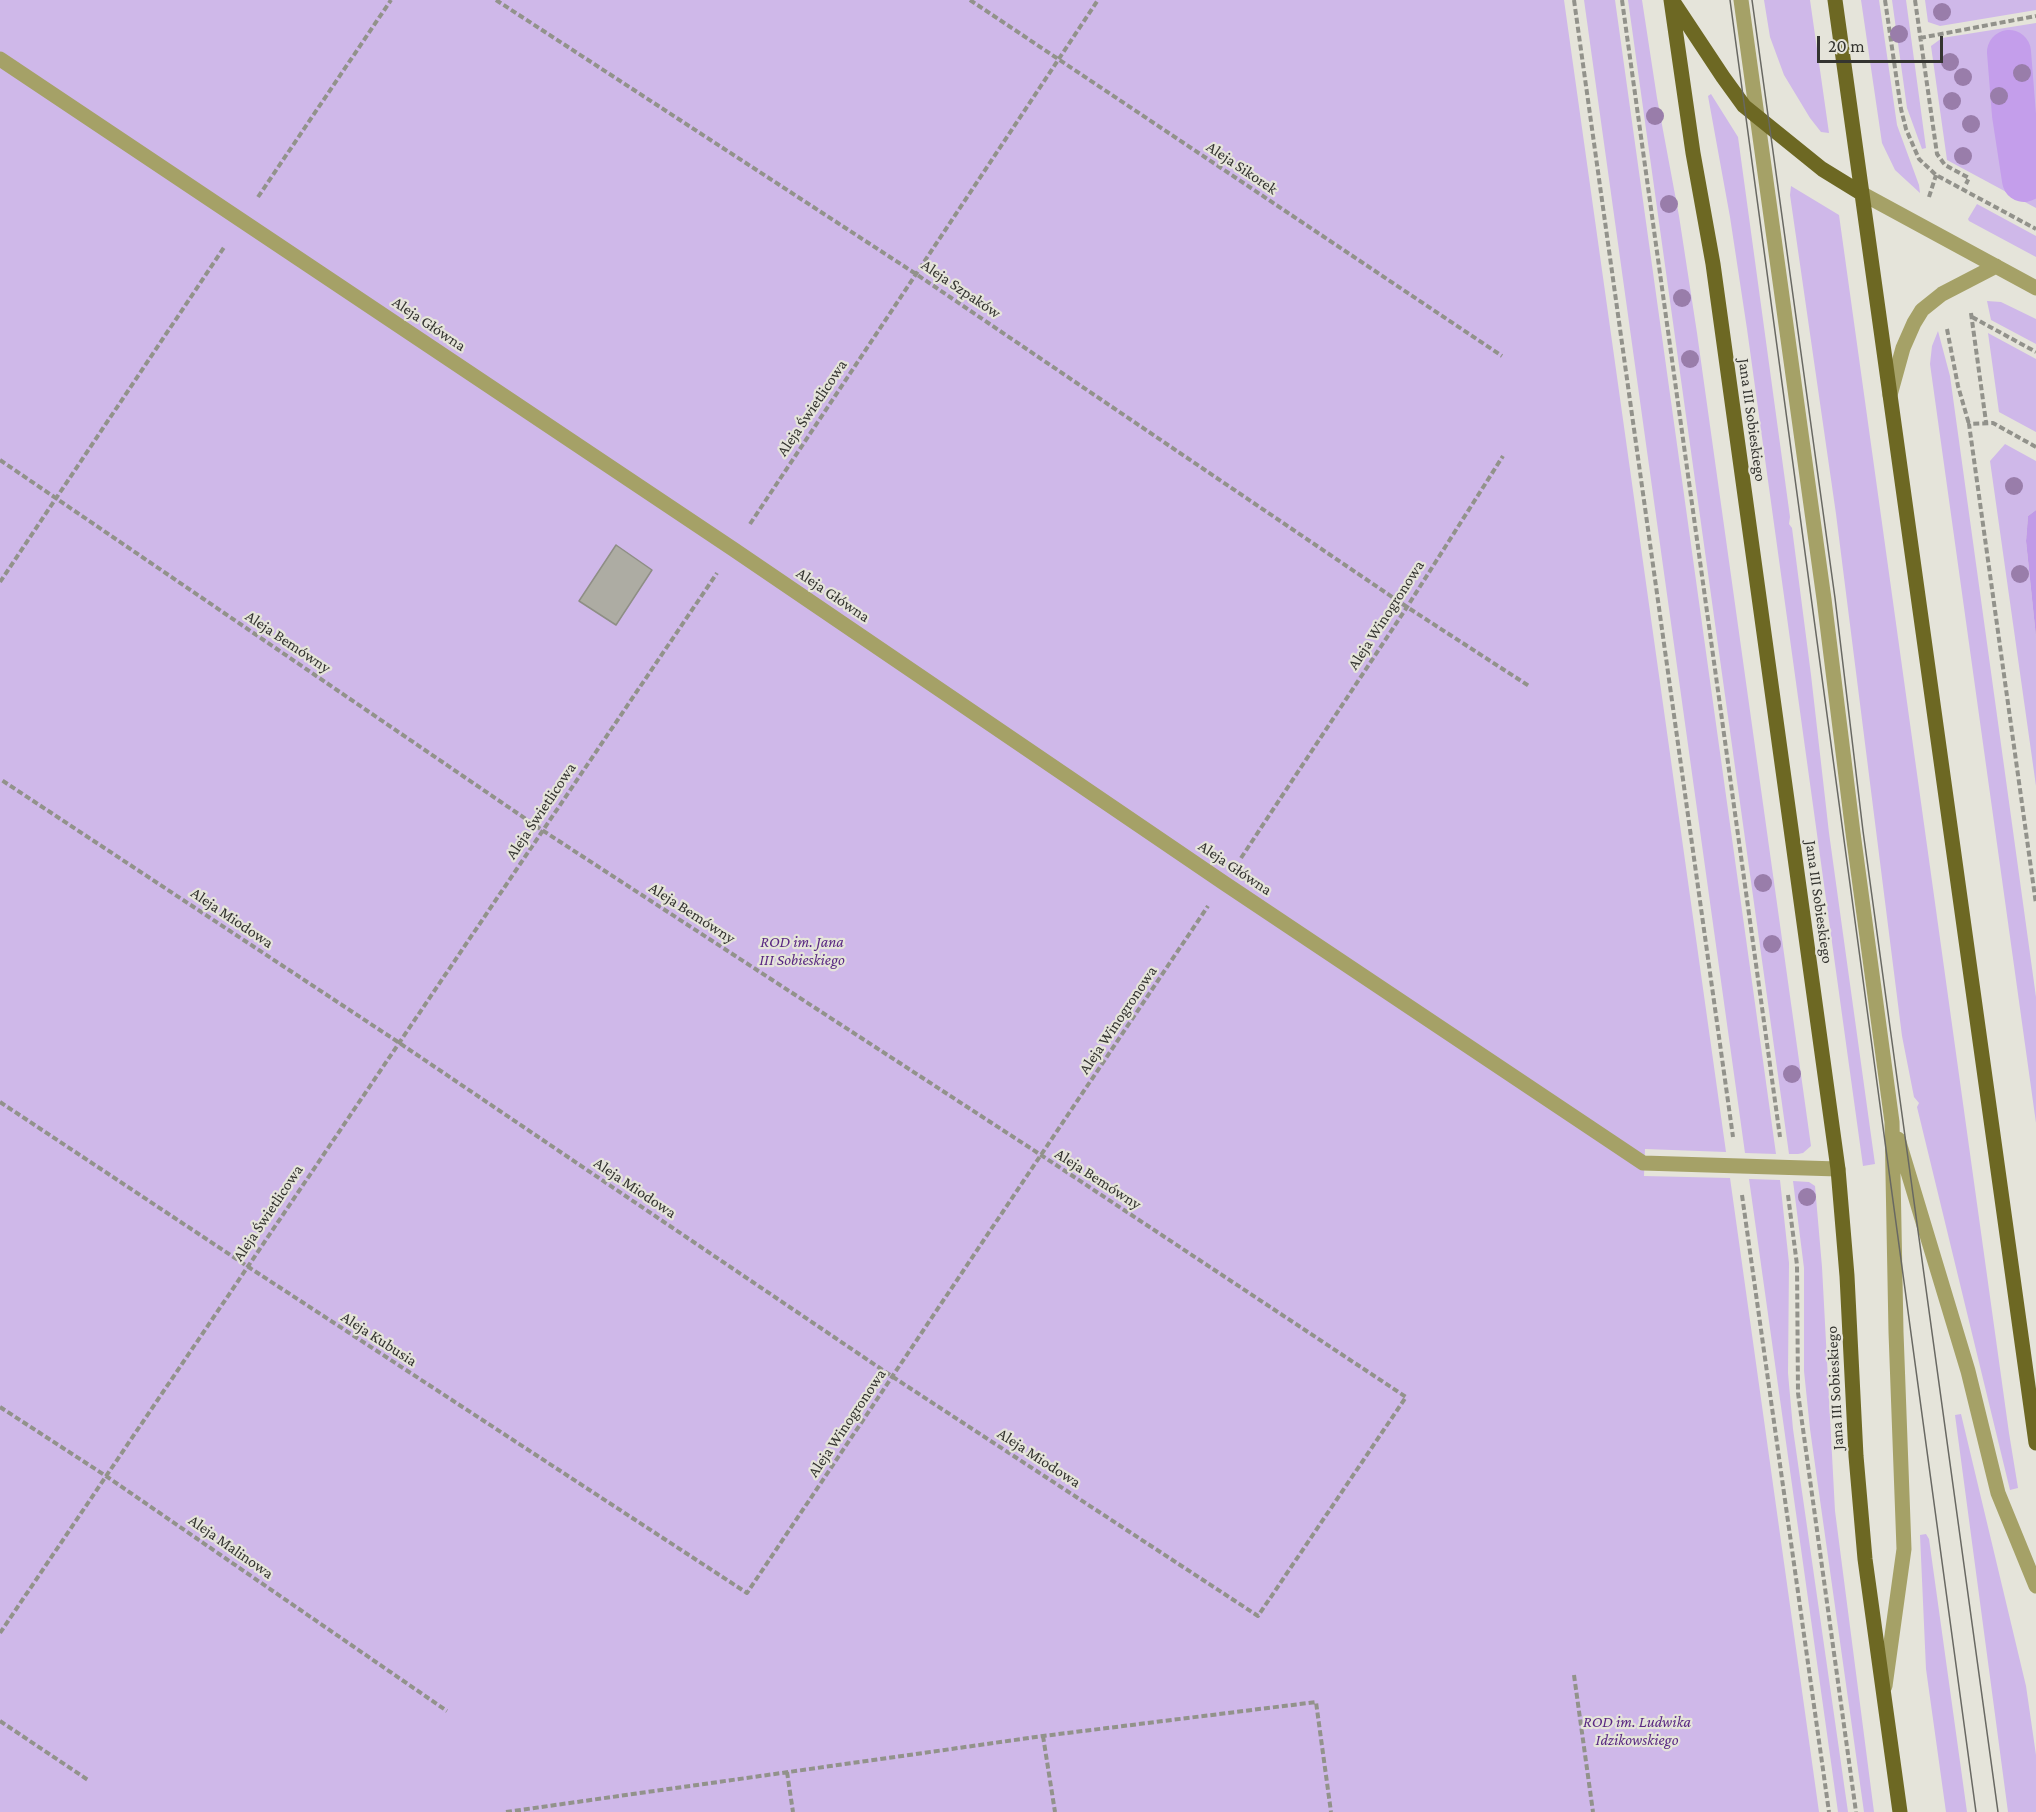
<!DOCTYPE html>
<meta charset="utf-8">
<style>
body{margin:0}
#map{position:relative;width:2036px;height:1812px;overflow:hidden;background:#e5e4da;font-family:"Crimson Pro",serif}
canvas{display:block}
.scale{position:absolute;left:1817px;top:36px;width:126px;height:27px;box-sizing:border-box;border:3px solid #343430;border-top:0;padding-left:8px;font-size:18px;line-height:21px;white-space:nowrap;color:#343430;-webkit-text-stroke:4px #e5e4da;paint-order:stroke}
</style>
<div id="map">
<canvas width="2036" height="1812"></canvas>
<div class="scale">20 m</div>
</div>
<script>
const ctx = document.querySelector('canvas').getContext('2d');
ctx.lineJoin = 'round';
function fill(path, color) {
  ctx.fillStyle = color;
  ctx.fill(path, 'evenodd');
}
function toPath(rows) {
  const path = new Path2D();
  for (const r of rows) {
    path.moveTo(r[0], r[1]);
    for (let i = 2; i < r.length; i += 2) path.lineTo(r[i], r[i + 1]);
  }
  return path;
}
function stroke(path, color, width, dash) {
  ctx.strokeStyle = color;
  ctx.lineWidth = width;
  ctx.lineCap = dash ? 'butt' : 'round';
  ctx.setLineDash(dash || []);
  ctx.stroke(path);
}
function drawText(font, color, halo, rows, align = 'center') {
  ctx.font = font + ' "Crimson Pro",serif';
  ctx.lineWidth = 4.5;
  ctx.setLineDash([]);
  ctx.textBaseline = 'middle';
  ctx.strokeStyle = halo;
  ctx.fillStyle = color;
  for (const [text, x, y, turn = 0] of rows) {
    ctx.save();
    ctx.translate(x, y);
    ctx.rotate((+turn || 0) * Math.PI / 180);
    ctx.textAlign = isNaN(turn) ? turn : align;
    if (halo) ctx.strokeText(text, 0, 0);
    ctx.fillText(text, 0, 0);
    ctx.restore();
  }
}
fill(toPath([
 [0,0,1564,0,1726,1152,1645,1149,1644,1176,1730,1178,1819,1812,0,1812],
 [1584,0,1615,0,1776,1154,1745,1153],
 [1628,0,1642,0,1657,98,1679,216,1697,333,1811,1146,1803,1153,1798,1154,1789,1154],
 [1764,0,1810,0,1829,133,1821,132,1810,118,1784,75,1770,37],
 [1861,0,1879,0,1897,125,1919,185,1920,193,1895,170,1882,143],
 [1892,0,1906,0,1926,148,1922,149,1907,108],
 [1925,0,2036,0,2036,10,1940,26,1928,22],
 [2036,23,2036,208,1947,160,1931,46,1942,38],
 [1711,94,1738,137,1790,517,1789,524,1792,528,1811,675,1829,833,1875,1164,1863,1166,1747,329,1730,217,1708,96],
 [1791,186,1839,215,2009,1433,2018,1488,2010,1490,1917,1107,1919,1103,1914,1097,1902,1036,1836,514,1790,195],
 [1977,204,2036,236,2036,257,1969,221,1968,219],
 [1987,301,2001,302,2036,319,2036,344,1991,320],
 [1938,331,1950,376,2036,997,2036,1123,1930,364,1932,346],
 [1988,333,2036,359,2036,432,1999,412],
 [2005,444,2036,461,2036,510,2028,516,2026,541,2036,637,2036,786,1990,461],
 [1749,1179,1780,1180,1789,1263,1788,1373,1793,1429,1848,1812,1838,1812],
 [1793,1181,1809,1182,1815,1186,1822,1267,1835,1511,1874,1812,1864,1812,1810,1429,1804,1371,1804,1268],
 [1961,1414,2026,1686,2036,1755,2036,1812,2008,1812,1955,1415],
 [1926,1534,1929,1539,1967,1812,1946,1812,1926,1669,1920,1535]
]), '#cfb8e9');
fill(toPath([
 [2036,510,2036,637,2026,541,2028,516]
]), '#c09ae7');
stroke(toPath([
 [2009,52,2014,115,2024,180]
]), '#c49eeb', 44);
const building = toPath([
 [616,545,652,570,616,625,579,601,616,545]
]);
fill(building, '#adaca3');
stroke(building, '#8e8e85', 1.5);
stroke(toPath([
 [496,0,916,274,1407,607,1529,686],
 [970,0,1502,356],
 [1574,0,1733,1137],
 [1622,0,1780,1137],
 [1885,0,1901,109,1906,129,1919,159,1936,175,2036,229],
 [1915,0,1937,154,1945,165,1969,178,1966,184],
 [1920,38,2036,16],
 [258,197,391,0],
 [1929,197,1936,175],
 [1971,313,1986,422],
 [1972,317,2036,352],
 [1947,329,1958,386,1969,424],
 [2036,447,1993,423,1969,424,2036,904],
 [0,460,542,830,1041,1155,1406,1397,1258,1616,893,1377,398,1042,0,779],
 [750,524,1098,0],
 [0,582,225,246],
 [1241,858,1407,607,1503,456],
 [0,1102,247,1266,747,1593,1208,906],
 [1742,1195,1829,1812],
 [1788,1195,1797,1265,1798,1393,1856,1812],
 [0,1407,106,1476,447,1711],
 [0,1633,717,573],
 [1574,1675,1593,1812],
 [0,1721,88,1780],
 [1043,1736,1055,1812],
 [787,1772,793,1812],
 [506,1812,1043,1736,1316,1702,1331,1812]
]), '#92928b', 4, [6, 3]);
stroke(toPath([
 [1741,0,1824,599,1853,833,1892,1122,1896,1332,1904,1549,1885,1686],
 [0,59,733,549,1224,883,1643,1163,1838,1169],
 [1861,193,2036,288],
 [1890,395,1903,348,1914,323,1922,310,1942,294,1996,266],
 [1898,1139,1968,1371,1998,1493,2036,1586]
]), '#a5a167', 15);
stroke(toPath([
 [1671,0,1693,153,1713,264,1838,1169,1847,1276,1856,1456,1865,1559,1900,1812],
 [1835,0,2036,1443],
 [1674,3,1723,77,1744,106,1822,169,1861,193]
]), '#6d6823', 15);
stroke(toPath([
 [1730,0,1976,1812],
 [1752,0,1835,598,1863,831,1998,1812]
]), '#686862', 1.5);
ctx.fillStyle = '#997daa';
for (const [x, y] of [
 [1942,12],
 [1899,34],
 [1950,62],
 [2022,73],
 [1963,77],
 [1999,96],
 [1952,101],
 [1655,116],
 [1971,124],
 [1963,156],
 [1669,204],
 [1682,298],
 [1690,359],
 [2014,486],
 [2020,574],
 [1763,883],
 [1772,944],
 [1792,1074],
 [1807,1197]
]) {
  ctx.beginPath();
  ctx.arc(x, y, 9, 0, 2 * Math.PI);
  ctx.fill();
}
drawText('16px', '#343430', '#e5e4da', [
 ["Aleja Sikorek",1242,168,34],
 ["Aleja Szpaków",961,289,34],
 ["Aleja Główna",429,324,34],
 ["Aleja Świetlicowa",812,408,-56],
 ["Jana III Sobieskiego",1752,420,82],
 ["Aleja Główna",833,595,34],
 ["Aleja Winogronowa",1386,615,-57],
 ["Aleja Bemówny",288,642,34],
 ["Aleja Świetlicowa",541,811,-56],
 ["Aleja Główna",1235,868,34],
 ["Jana III Sobieskiego",1819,902,82],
 ["Aleja Bemówny",692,913,33],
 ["Aleja Miodowa",232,918,34],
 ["Aleja Winogronowa",1118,1020,-56],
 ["Aleja Bemówny",1098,1179,33],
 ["Aleja Miodowa",635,1188,34],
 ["Aleja Świetlicowa",268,1213,-56],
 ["Aleja Kubusia",379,1339,33],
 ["Jana III Sobieskiego",1835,1388,-93],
 ["Aleja Winogronowa",847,1423,-56],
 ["Aleja Miodowa",1039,1458,33],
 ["Aleja Malinowa",231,1547,35]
]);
drawText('italic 16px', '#5a2982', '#e5e4da', [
 ["ROD im. Jana",802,942],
 ["III Sobieskiego",802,960],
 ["ROD im. Ludwika",1637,1722],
 ["Idzikowskiego",1637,1740]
]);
</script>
